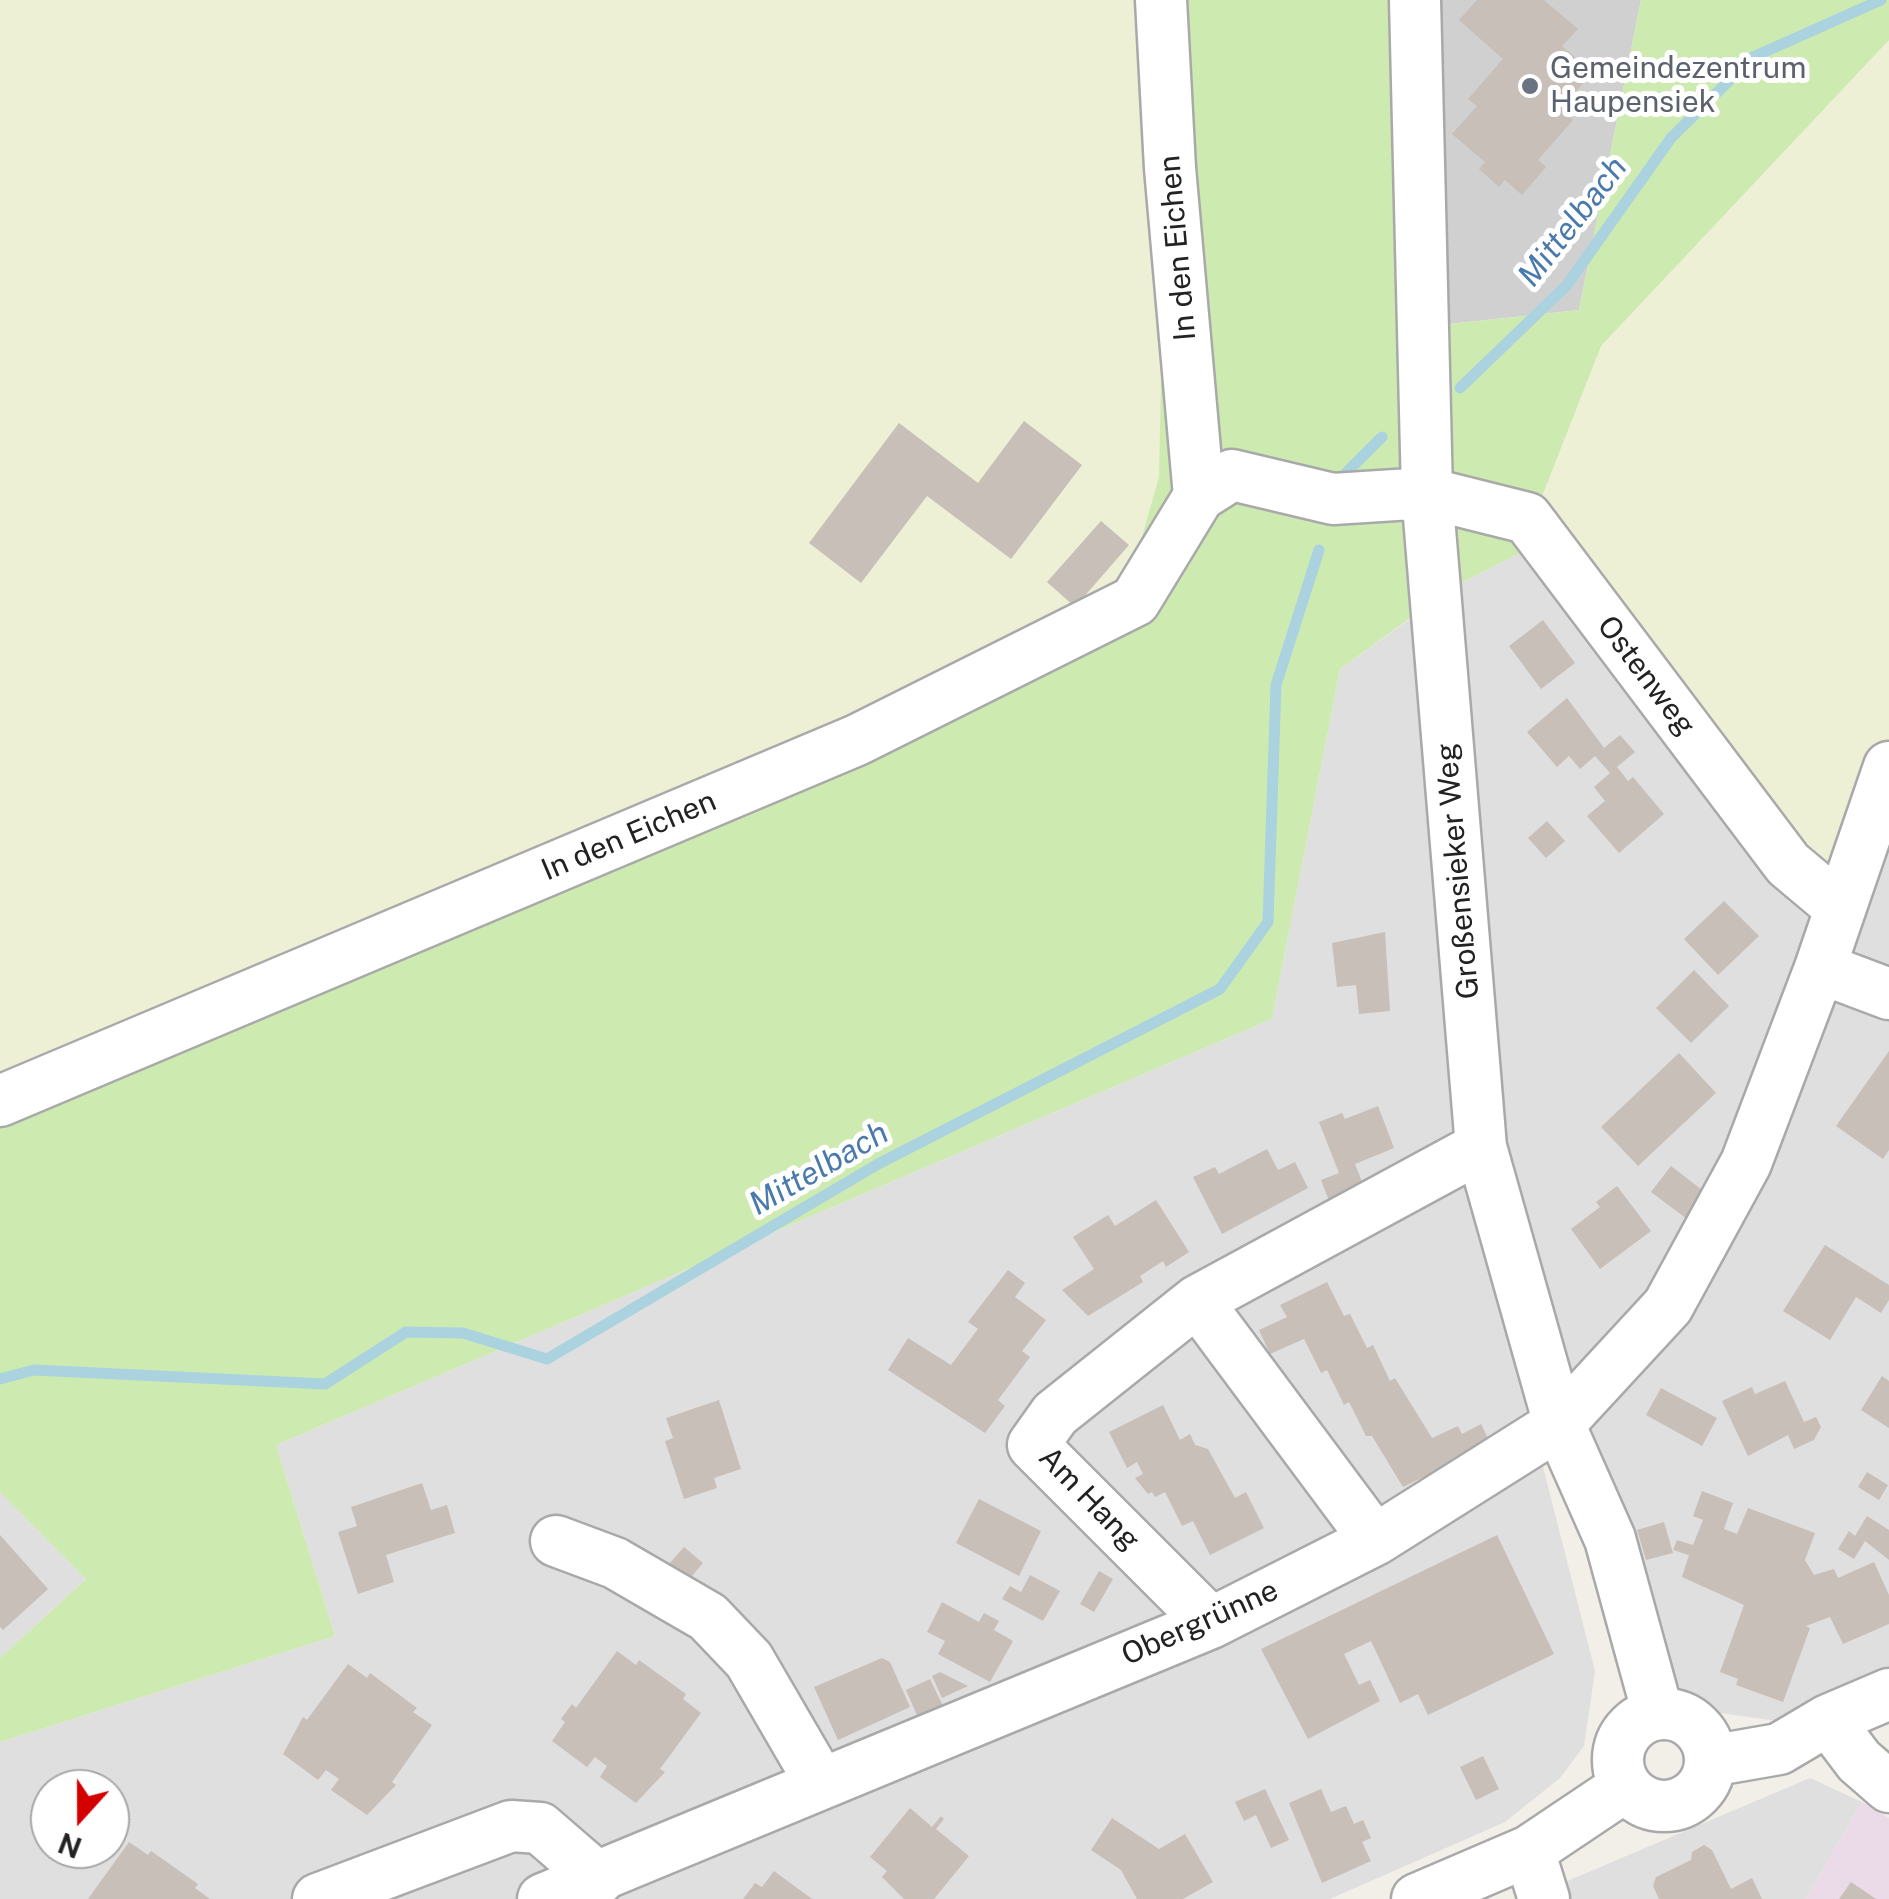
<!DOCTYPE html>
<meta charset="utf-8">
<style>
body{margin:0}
#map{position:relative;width:1889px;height:1899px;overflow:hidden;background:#f2efe9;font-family:"Public Sans",sans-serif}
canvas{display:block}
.north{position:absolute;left:30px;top:1769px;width:100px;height:100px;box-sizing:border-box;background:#fff;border:2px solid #a7a7a7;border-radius:50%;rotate:201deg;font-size:28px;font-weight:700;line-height:40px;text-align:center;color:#222}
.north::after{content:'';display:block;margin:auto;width:35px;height:45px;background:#d40000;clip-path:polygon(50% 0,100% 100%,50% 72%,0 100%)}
</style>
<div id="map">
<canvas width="1889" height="1899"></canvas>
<div class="north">N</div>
</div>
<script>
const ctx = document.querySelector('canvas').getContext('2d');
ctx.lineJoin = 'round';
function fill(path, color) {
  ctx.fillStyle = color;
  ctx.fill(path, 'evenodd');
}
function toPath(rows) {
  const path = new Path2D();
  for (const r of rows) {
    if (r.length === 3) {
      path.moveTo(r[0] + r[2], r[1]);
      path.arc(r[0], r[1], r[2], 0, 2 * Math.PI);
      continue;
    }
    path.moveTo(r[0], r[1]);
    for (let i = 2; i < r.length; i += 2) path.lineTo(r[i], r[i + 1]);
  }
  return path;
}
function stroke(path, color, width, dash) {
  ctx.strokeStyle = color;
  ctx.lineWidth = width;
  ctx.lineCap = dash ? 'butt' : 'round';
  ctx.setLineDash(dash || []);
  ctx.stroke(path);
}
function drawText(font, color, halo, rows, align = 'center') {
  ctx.font = font + ' "Public Sans",sans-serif';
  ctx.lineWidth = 10;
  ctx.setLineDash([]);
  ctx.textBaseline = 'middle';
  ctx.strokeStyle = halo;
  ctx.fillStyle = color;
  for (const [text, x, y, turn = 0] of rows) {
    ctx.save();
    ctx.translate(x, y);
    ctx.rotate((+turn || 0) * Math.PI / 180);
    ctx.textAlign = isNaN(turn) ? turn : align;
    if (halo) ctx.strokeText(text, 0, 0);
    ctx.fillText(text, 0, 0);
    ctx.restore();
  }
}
fill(toPath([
 [1520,553,1824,926,1889,754,1889,1672,1784,1722,1706,1711,1681,1691,1578,1439,1502,1166,1453,587],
 [1417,614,1460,1141,1595,1671,1584,1746,1560,1778,1505,1822,1330,1899,0,1899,0,1742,335,1636,276,1445,1272,1019,1340,669],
 [50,1789,110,1789,110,1849,50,1849],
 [0,1492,86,1579,0,1658],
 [1810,1778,1862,1802,1806,1899,1525,1899]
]), '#e0dfdf');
fill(toPath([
 [1862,1802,1889,1818,1889,1899,1806,1899]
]), '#ebdbe8');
fill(toPath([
 [1403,0,1641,0,1579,310,1412,328]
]), '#d0d0d0');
fill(toPath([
 [0,0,1150,0,1165,170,1159,477,1126,593,869,723,0,1085],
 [1889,40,1889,754,1824,927,1520,553,1601,346]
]), '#eef0d5');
fill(toPath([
 [1150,0,1403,0,1413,328,1579,310,1641,0,1889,0,1889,40,1601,346,1520,553,1453,587,1340,669,1272,1019,276,1445,335,1636,0,1742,0,1658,86,1579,0,1492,0,1085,869,723,1126,593,1159,477,1165,170]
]), '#cdebb0');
stroke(toPath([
 [1460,388,1567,285,1671,138,1753,57,1881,0],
 [1346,473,1382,437],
 [0,1379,34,1370,325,1384,406,1332,463,1333,547,1359,880,1163,1220,989,1268,922,1276,685,1319,550]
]), '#aad3df', 11);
fill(toPath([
 [1477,0,1544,0,1578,29,1562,46,1592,73,1561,109,1573,120,1538,160,1546,167,1522,195,1505,180,1499,187,1479,169,1485,162,1452,134,1477,106,1468,99,1503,59,1459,20],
 [1024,421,1082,465,1011,559,927,496,861,583,809,543,899,423,978,483],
 [1101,521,1129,545,1075,607,1047,582],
 [1543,620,1575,663,1541,689,1509,646],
 [1567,698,1604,748,1620,735,1635,752,1617,767,1628,781,1633,777,1664,814,1619,853,1587,816,1605,801,1594,787,1610,773,1595,756,1580,769,1569,756,1557,767,1527,732],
 [1547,821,1565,841,1546,858,1528,838],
 [1724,901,1759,936,1718,975,1684,939],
 [1385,932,1390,1011,1359,1014,1356,985,1337,987,1332,943],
 [1694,970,1729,1006,1691,1043,1656,1008],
 [1889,1051,1889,1150,1883,1159,1836,1126],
 [1679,1053,1716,1093,1638,1166,1601,1127],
 [1378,1106,1394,1148,1355,1164,1366,1192,1331,1206,1321,1180,1339,1173,1319,1122,1342,1113,1345,1119],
 [1267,1149,1278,1170,1295,1162,1308,1188,1222,1234,1193,1177,1215,1167,1219,1174],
 [1671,1166,1710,1196,1691,1222,1651,1192],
 [1617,1186,1651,1231,1600,1269,1571,1229,1600,1207,1596,1202],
 [1156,1200,1189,1252,1166,1267,1163,1261,1140,1276,1143,1282,1088,1316,1062,1290,1094,1269,1073,1237,1108,1215,1115,1226],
 [1825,1245,1889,1285,1889,1300,1881,1313,1856,1297,1830,1340,1783,1311],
 [1008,1270,1025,1283,1015,1297,1046,1320,1022,1351,1030,1357,998,1400,1005,1406,985,1433,888,1370,908,1338,951,1365,978,1329,968,1322],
 [1327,1282,1344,1316,1350,1314,1367,1348,1373,1345,1390,1381,1395,1378,1432,1438,1458,1426,1462,1434,1481,1424,1491,1444,1403,1487,1372,1436,1366,1436,1349,1402,1344,1405,1327,1370,1321,1373,1304,1339,1270,1354,1259,1330,1287,1317,1280,1305],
 [1882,1376,1889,1381,1889,1428,1861,1410],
 [1785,1381,1804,1422,1816,1417,1821,1427,1814,1440,1794,1449,1788,1435,1748,1456,1722,1401,1752,1387,1755,1394],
 [1661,1388,1717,1418,1702,1446,1646,1415],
 [719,1400,741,1469,714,1478,717,1488,684,1499,665,1441,673,1438,666,1418],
 [1163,1405,1180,1440,1190,1434,1195,1445,1208,1449,1235,1498,1246,1492,1264,1528,1210,1555,1193,1521,1182,1526,1165,1492,1155,1497,1152,1492,1148,1494,1135,1478,1143,1474,1137,1462,1127,1468,1109,1432],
 [1867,1472,1888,1485,1879,1500,1858,1487],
 [422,1483,431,1510,447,1505,455,1533,386,1555,394,1582,358,1594,338,1532,357,1526,351,1507],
 [1702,1491,1733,1503,1724,1529,1737,1534,1748,1508,1815,1533,1805,1560,1814,1575,1834,1569,1838,1578,1874,1562,1889,1595,1889,1624,1843,1644,1830,1617,1806,1626,1810,1628,1783,1702,1736,1685,1738,1679,1720,1672,1744,1605,1682,1577,1689,1555,1673,1550,1677,1540,1693,1545,1703,1520,1693,1516],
 [979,1499,1041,1531,1019,1576,956,1543],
 [1867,1516,1889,1530,1889,1560,1865,1541,1854,1559,1838,1549,1849,1531,1855,1536],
 [1664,1522,1673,1553,1646,1560,1637,1530],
 [0,1535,48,1589,3,1630,0,1627],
 [1497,1535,1554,1654,1428,1715,1418,1694,1400,1703,1371,1641,1344,1654,1359,1685,1370,1680,1380,1701,1308,1739,1261,1649],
 [684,1547,703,1563,680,1590,661,1573],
 [1099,1571,1113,1579,1094,1612,1080,1604],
 [1030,1575,1060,1591,1043,1621,1002,1599,1010,1586,1021,1592],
 [942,1602,979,1622,984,1613,999,1621,994,1630,1013,1641,990,1682,938,1654,945,1641,927,1632],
 [617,1651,636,1665,639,1660,686,1694,683,1699,701,1713,660,1769,665,1772,636,1803,600,1777,607,1766,595,1757,587,1767,552,1741,565,1722,561,1719,572,1704,576,1708],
 [882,1658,890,1662,910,1707,838,1740,814,1687],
 [348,1664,367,1678,370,1673,417,1708,413,1712,432,1725,392,1782,396,1785,367,1815,331,1790,339,1779,326,1770,318,1780,283,1754,303,1717,307,1720],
 [940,1672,968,1686,942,1698,932,1676],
 [930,1679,945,1710,920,1722,906,1690],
 [1483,1756,1499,1789,1476,1800,1460,1767],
 [1265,1789,1289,1840,1271,1848,1256,1815,1244,1821,1235,1802],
 [1321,1789,1331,1812,1346,1806,1354,1824,1363,1820,1371,1838,1362,1842,1371,1861,1322,1883,1289,1803],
 [910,1808,932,1827,941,1816,944,1819,936,1829,969,1856,934,1899,904,1899,882,1877,887,1871,870,1857],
 [1112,1818,1159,1849,1185,1834,1213,1882,1183,1899,1137,1899,1121,1870,1091,1850],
 [129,1842,148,1855,151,1851,198,1884,195,1888,210,1899,88,1899],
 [1704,1845,1712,1850,1731,1889,1752,1878,1762,1899,1659,1899,1653,1886,1656,1877,1691,1860,1692,1852],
 [774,1871,812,1899,743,1899,755,1883,762,1887],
 [1851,1882,1876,1899,1839,1899]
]), '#c7bfb8');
const minor = toPath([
 [1161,0,1170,168,1199,496],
 [1415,0,1427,493,1481,1147,1559,1424,1610,1539,1658,1714],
 [1820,968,1889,994],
 [0,1101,857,740,1135,601,1199,496,1232,475,1333,499,1427,493,1527,518,1788,864,1838,906],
 [1197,1301,1375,1540],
 [556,1541,615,1563,708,1617,749,1660,820,1782],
 [1211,1623,1033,1445,1055,1414,1197,1301,1481,1147],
 [1664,1760,46],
 [1828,1720,1859,1761,1889,1787],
 [1710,1761,1779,1749,1828,1720,1889,1694],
 [1529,1851,1544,1899],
 [318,1899,511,1826,540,1828,599,1879],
 [543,1899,1211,1623,1375,1540,1559,1424,1668,1306,1746,1163,1820,968,1889,767],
 [1417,1899,1529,1851,1626,1786]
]);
stroke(minor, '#a9a9a9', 55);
stroke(minor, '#fff', 50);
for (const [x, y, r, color] of [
 [1530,86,10,"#6b7280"]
]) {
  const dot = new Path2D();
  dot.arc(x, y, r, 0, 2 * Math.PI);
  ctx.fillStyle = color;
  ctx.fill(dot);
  stroke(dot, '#fff', 4);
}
drawText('30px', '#5b616d', '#fff', [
 ["Gemeindezentrum",1550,69],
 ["Haupensiek",1550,103]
], 'left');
drawText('30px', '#222', '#fff', [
 ["In den Eichen",1178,248,-95],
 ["Ostenweg",1646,676,53],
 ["In den Eichen",629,836,-23],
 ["Großensieker Weg",1458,871,-95],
 ["Am Hang",1089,1499,46],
 ["Obergrünne",1200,1623,-24]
]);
drawText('italic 32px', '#4a7aab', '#fff', [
 ["Mittelbach",1573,222,-52],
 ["Mittelbach",819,1169,-30]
]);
</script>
